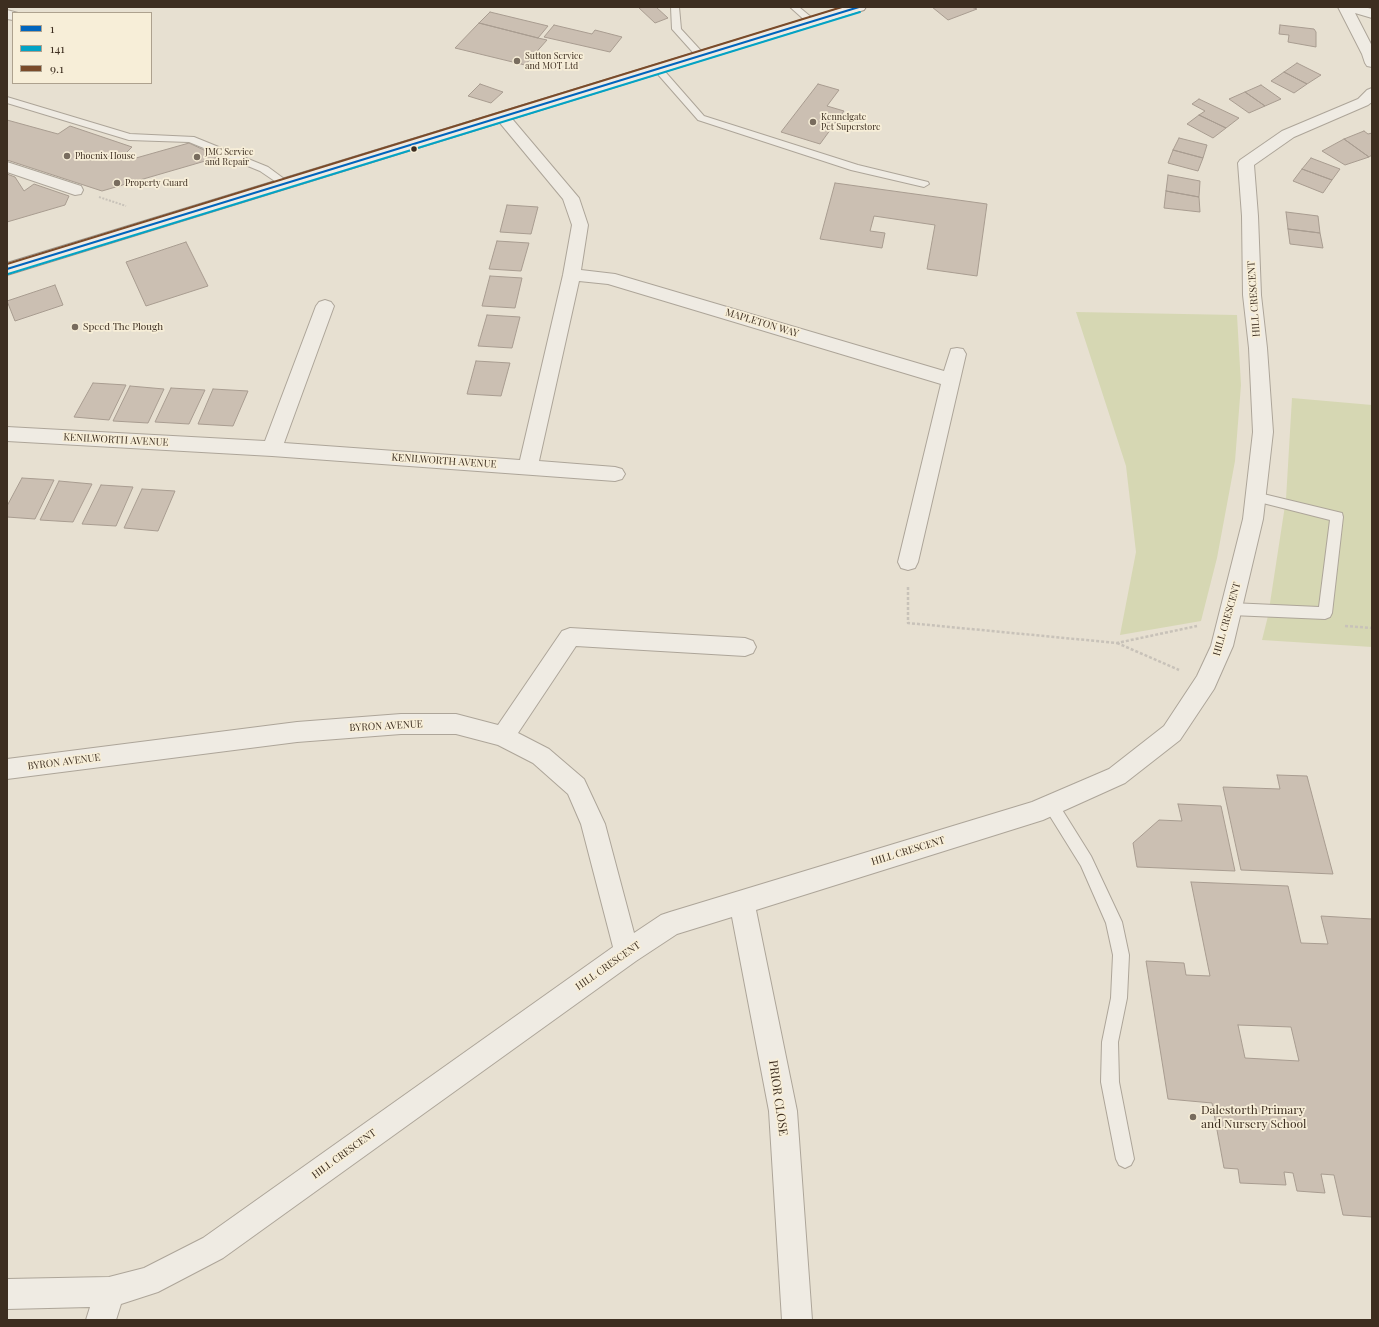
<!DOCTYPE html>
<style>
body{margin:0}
#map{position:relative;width:1379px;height:1327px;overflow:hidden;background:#e7e0d1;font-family:"Playfair Display",serif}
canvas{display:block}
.frame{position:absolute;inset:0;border:8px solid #3d2e20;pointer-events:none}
.legend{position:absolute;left:12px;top:12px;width:140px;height:72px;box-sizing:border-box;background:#f7eed8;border:1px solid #ada18e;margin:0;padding:5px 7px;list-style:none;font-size:12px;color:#3d2e20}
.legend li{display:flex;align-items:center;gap:8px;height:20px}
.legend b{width:20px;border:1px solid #ada18e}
</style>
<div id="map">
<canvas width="1379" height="1327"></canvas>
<div class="frame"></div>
<ul class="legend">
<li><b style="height:5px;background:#0065bd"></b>1</li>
<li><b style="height:5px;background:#03a3c5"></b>141</li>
<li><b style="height:5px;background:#7a4b2a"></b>9.1</li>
</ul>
</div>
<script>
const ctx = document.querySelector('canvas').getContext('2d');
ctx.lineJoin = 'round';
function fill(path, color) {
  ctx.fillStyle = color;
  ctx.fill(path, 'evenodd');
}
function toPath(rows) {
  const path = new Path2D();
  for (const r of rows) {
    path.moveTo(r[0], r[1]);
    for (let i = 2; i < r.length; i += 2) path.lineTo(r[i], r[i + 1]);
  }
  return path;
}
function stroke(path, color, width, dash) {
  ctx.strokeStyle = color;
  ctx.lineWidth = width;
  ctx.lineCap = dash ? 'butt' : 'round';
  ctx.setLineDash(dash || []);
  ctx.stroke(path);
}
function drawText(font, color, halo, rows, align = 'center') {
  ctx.font = font + ' "Playfair Display",serif';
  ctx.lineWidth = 3.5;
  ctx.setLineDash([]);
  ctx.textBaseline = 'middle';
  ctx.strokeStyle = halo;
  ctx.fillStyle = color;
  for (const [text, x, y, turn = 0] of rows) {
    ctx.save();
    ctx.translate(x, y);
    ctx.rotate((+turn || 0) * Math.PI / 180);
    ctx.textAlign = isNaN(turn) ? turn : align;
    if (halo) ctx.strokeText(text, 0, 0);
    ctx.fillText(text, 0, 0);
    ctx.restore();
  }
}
fill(toPath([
 [1076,312,1237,315,1241,385,1235,461,1217,558,1201,621,1120,635,1136,552,1126,466],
 [1292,398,1372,405,1372,647,1262,640,1268,616,1286,499]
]), '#d6d7b3');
const building = toPath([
 [638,7,656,7,668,18,655,23,638,7],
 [932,7,971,7,977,9,948,20,932,7],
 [490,12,548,26,538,38,479,23,490,12],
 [479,23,538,38,547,40,525,65,455,48,479,23],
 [554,25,592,34,595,30,622,37,610,52,544,37,554,25],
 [1280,25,1314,29,1316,32,1316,47,1288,42,1289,35,1279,34,1280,25],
 [1297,63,1321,75,1307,84,1284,72,1297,63],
 [1284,72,1307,84,1294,93,1271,81,1284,72],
 [480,84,503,92,491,103,468,96,480,84],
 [818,84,839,90,827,106,844,111,820,144,781,132,818,84],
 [1261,85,1281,99,1265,106,1245,92,1261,85],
 [1245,92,1265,106,1249,113,1229,99,1245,92],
 [1199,99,1239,118,1226,128,1199,115,1205,111,1192,104,1199,99],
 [1199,115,1226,128,1213,138,1187,124,1199,115],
 [7,120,58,134,70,126,132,147,124,155,136,158,189,143,219,157,102,191,7,160,7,120],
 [1364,131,1368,134,1372,133,1372,155,1369,157,1344,139,1364,131],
 [1179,138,1207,145,1203,158,1173,150,1179,138],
 [1344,139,1369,157,1345,165,1322,151,1344,139],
 [1173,150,1203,158,1198,171,1168,163,1173,150],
 [1311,158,1340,169,1332,180,1302,169,1311,158],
 [1302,169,1332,180,1323,193,1293,181,1302,169],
 [7,174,15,177,24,191,34,184,69,196,65,205,7,222,7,174],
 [1168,175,1200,181,1199,197,1166,191,1168,175],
 [835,183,987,204,977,276,927,269,935,225,874,216,870,231,885,233,882,248,820,239,835,183],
 [1166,191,1199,197,1200,212,1164,208,1166,191],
 [507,205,538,207,531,234,500,232,507,205],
 [1286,212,1318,216,1320,233,1288,229,1286,212],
 [1288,229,1320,233,1323,248,1290,244,1288,229],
 [497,241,529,243,521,271,489,269,497,241],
 [186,242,208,286,146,306,126,262,186,242],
 [490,276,522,278,515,308,482,306,490,276],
 [55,285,63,305,15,321,7,301,55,285],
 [487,315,520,317,512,348,478,346,487,315],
 [476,361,510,363,501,396,467,394,476,361],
 [93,383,126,385,109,420,74,417,93,383],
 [130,386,164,389,148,423,113,421,130,386],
 [171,388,205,390,189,424,155,422,171,388],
 [213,389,248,391,233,426,198,424,213,389],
 [22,478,54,480,35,519,7,517,7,506,22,478],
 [59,481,92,484,73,522,40,520,59,481],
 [101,485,133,487,116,526,82,524,101,485],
 [142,489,175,491,158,531,124,528,142,489],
 [1277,775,1307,776,1333,874,1241,870,1223,787,1280,789,1277,775],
 [1178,804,1221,806,1235,871,1137,867,1133,843,1159,820,1182,821,1178,804],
 [1191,882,1288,886,1301,943,1328,944,1321,916,1372,919,1372,1217,1343,1215,1334,1175,1321,1174,1325,1193,1297,1191,1293,1173,1284,1172,1286,1185,1240,1183,1238,1169,1224,1168,1212,1103,1168,1099,1146,961,1184,963,1186,975,1210,976,1191,882],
 [1238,1025,1291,1027,1299,1061,1245,1058,1238,1025]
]);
fill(building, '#cbbfb2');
stroke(building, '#a89c90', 1);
const service = toPath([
 [671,7,679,7,681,29,704,54,706,56,704,58,698,58,672,29,671,7],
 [790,7,799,7,817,22,812,25,809,24,790,7],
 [658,66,661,67,704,116,858,165,928,182,929,184,924,187,851,170,698,120,655,71,653,69,658,66],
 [7,97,130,134,194,137,268,167,291,184,286,187,282,186,260,171,189,142,129,140,7,103,7,97],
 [1255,492,1342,513,1343,517,1332,613,1330,617,1325,619,1231,615,1226,613,1224,609,1226,605,1231,603,1319,607,1330,520,1251,500,1249,497,1251,494,1255,492],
 [1051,798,1056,800,1091,856,1122,922,1129,955,1127,998,1118,1042,1119,1082,1134,1159,1131,1165,1125,1168,1119,1165,1116,1159,1101,1082,1102,1042,1111,998,1113,955,1106,923,1081,866,1043,805,1046,800,1051,798]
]);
const minor = toPath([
 [1338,7,1364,7,1372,9,1372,18,1355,13,1372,46,1372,67,1367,66,1365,63,1362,54,1338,7],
 [7,10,18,13,13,13,13,20,7,19,7,10],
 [1372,88,1372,102,1368,105,1294,137,1254,165,1258,216,1261,295,1267,348,1273,432,1263,519,1233,646,1214,689,1180,740,1125,783,1043,820,756,910,797,1111,812,1320,782,1320,769,1111,732,917,677,934,636,961,223,1258,158,1292,121,1304,116,1320,86,1320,90,1307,7,1309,7,1279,109,1277,144,1268,203,1238,613,947,581,824,568,794,533,763,498,745,456,734,401,734,297,742,7,779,7,759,297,722,401,714,456,714,498,725,562,631,570,628,745,638,753,641,756,647,753,653,745,656,576,646,518,733,549,749,584,779,605,824,634,933,661,915,670,912,1032,802,1109,769,1164,726,1197,676,1211,646,1243,519,1253,432,1249,348,1243,295,1242,216,1238,163,1240,160,1282,131,1358,99,1367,90,1372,88],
 [503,112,508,114,579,198,588,225,581,270,615,274,944,371,951,349,957,348,963,349,966,354,918,562,915,568,908,570,901,568,898,562,941,384,608,284,579,281,539,461,615,467,622,469,625,474,622,479,615,481,272,456,7,441,7,427,265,441,316,306,319,302,325,300,331,302,334,306,284,443,520,460,563,275,572,225,563,199,495,117,498,114,503,112],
 [7,162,81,186,83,190,81,194,75,195,7,172,7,162]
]);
const secondary = toPath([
 [844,7,866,7,864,10,7,275,7,263,844,7]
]);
stroke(service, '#ada599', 2);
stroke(minor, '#ada599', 2);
stroke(secondary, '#9c958a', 2);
stroke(toPath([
 [99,197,126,206]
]), '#c8c2b9', 2, [2, 1.5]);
stroke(toPath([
 [908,587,908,623,1117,643,1197,626],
 [1345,626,1372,628],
 [1117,643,1179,670]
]), '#c8c2b9', 2.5, [3, 2]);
fill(service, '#efebe3');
fill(minor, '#efebe3');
fill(secondary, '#efebe3');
stroke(toPath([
 [7,269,859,7]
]), '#0065bd', 2);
stroke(toPath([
 [8,274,860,12]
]), '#03a3c5', 2);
stroke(toPath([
 [7,264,842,7]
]), '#7a4b2a', 2);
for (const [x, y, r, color] of [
 [517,61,4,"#786c5e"],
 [813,122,4,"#786c5e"],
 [414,149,3.5,"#3d2e20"],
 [67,156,4,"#786c5e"],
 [197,157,4,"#786c5e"],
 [117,183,4,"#786c5e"],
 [75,327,4,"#786c5e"],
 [1193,1117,4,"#786c5e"]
]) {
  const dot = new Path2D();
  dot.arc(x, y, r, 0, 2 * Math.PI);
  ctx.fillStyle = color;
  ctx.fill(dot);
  stroke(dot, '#f7eed8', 1.5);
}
drawText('9px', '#3d2e20', '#f7eed8', [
 ["Sutton Service",525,56],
 ["and MOT Ltd",525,66],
 ["Kennelgate",821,117],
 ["Pet Superstore",821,127],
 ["JMC Service",205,152],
 ["and Repair",205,162],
 ["Phoenix House",75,156],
 ["Property Guard",125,183]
], 'left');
drawText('10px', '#3d2e20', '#f7eed8', [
 ["HILL CRESCENT",1254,299,-94],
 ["MAPLETON WAY",762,323,17],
 ["KENILWORTH AVENUE",116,440,3],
 ["KENILWORTH AVENUE",444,461,4],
 ["HILL CRESCENT",1227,619,-74],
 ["BYRON AVENUE",386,726,-3],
 ["BYRON AVENUE",64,762,-7],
 ["HILL CRESCENT",908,851,-17],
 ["HILL CRESCENT",608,966,-35],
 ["HILL CRESCENT",344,1154,-36]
]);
drawText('10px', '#3d2e20', '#f7eed8', [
 ["Speed The Plough",83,327]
], 'left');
drawText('12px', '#3d2e20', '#f7eed8', [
 ["PRIOR CLOSE",778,1098,82]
]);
drawText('12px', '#3d2e20', '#f7eed8', [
 ["Dalestorth Primary",1201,1110],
 ["and Nursery School",1201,1124]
], 'left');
</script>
